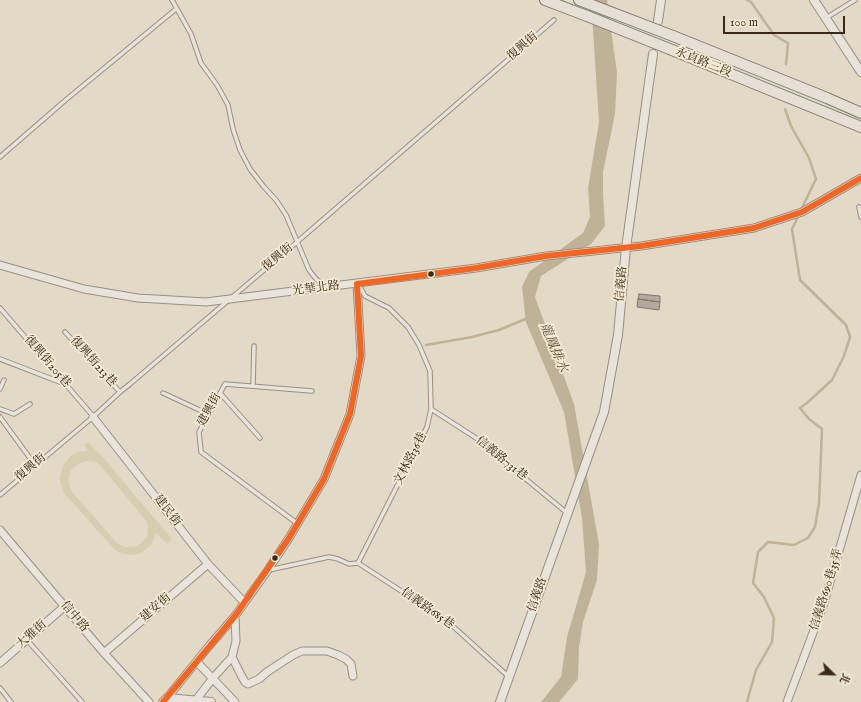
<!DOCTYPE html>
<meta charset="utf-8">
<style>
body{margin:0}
#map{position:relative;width:861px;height:702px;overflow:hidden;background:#e2dac7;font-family:"IM FELL English","Noto Serif TC",serif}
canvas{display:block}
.north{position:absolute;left:813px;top:654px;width:40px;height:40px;-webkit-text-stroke:3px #f4ead3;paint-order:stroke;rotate:113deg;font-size:11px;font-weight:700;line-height:16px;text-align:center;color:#3a2916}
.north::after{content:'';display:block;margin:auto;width:14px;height:18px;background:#3a2916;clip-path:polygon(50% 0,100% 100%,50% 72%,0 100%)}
.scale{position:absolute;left:723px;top:16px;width:122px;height:18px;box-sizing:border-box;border:2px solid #3a2916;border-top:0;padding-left:5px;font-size:12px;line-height:14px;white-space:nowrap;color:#3a2916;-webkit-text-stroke:3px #f4ead3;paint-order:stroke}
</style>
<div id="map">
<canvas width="861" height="702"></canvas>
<div class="north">北</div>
<div class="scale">100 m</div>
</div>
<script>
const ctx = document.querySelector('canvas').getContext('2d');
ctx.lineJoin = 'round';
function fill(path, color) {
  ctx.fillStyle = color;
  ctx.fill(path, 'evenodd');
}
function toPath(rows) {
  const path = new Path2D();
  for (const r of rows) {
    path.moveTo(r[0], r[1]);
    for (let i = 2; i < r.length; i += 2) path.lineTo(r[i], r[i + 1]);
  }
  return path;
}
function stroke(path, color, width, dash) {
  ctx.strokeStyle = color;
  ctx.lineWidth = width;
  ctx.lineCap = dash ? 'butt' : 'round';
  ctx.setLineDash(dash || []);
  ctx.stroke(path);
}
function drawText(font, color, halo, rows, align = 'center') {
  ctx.font = font + ' "IM FELL English","Noto Serif TC",serif';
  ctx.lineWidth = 3.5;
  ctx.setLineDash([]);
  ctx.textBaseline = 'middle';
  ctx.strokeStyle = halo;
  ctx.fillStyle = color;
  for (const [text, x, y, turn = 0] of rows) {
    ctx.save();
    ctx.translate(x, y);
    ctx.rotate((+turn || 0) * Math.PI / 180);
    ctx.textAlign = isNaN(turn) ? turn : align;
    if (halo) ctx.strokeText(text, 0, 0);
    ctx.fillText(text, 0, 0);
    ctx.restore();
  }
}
fill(toPath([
 [88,442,106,461,172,539,167,544,156,533,151,545,141,553,130,555,119,552,114,549,64,493,60,482,60,476,64,464,72,455,78,452,88,451,84,445],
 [87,461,96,462,100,465,147,522,148,531,147,536,144,540,138,546,125,547,118,544,72,492,70,488,68,479,71,470,78,464]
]), '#d8ccb1');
fill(toPath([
 [591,0,607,0,617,73,615,114,603,172,603,194,605,226,591,244,541,276,535,297,574,404,599,544,597,580,583,622,579,647,578,679,559,702,541,702,561,677,567,637,586,572,582,518,564,412,526,322,522,287,529,272,583,233,590,217,588,188,599,122]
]), '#c0b297');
stroke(toPath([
 [747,0,751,2,774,35,788,43,786,64],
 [785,109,791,126,809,158,816,179,801,210],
 [426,345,472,337,499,330,528,318],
 [747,702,756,670,772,642,774,618,764,597,753,583,758,552,768,542,794,545,808,538,815,527,819,503,822,429,809,419,800,408,808,402,832,380,844,356,850,337,846,325,800,280,792,229,799,215]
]), '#c0b297', 2.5);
const building = toPath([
 [639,294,660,296,660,302,638,299,639,294],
 [638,299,660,302,659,310,637,307,638,299]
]);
fill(building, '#b2ab9d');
stroke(building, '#7f786c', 1);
const service = toPath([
 [172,0,191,34,201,63,217,85,228,105,233,129,240,150,250,169,264,187,276,200,286,215,309,270,316,279,326,287],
 [826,18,855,0],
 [0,157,68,98,176,9],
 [859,207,861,217],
 [0,308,93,416],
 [65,332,120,392],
 [0,359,65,384],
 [253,386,254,346],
 [0,389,4,380],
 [163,393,208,414],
 [220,393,260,438],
 [0,409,14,414,30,404],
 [431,409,476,438,567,513],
 [0,417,35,465],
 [0,495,93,417,120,392,130,384,297,242,554,20],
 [298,524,201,452,199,432,225,384,312,391],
 [358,563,446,620,509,677],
 [269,570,329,557,338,559,349,564,358,563,427,427,431,409,430,371,419,345,408,327,389,308,365,296,359,285],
 [27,640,82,702],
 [0,688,11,702]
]);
const minor = toPath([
 [0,265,84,289,138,298,206,302,476,268,546,256,641,246,754,228,802,212,861,178],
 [93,417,208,564,244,602],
 [0,530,104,653,149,702],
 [104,653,208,564],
 [232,657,241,675,245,682,248,684,259,679,267,672,293,655,302,651,327,651,338,655,346,659,351,664,353,676],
 [197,662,235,702],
 [0,663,65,606],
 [167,698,209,646,235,616,268,570,289,538,324,479,350,414,361,356,357,284],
 [196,700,213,678,232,657,236,641,235,616],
 [787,702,823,606,861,475]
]);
const tertiary = toPath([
 [814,0,861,72],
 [658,21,661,0],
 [163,702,167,698,211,702],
 [500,702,604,412,618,335,626,248,653,54]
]);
const primary = toPath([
 [545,0,587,16],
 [579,0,587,3],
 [673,36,827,98,861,113],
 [672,50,861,127]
]);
stroke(service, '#979083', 5.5);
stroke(minor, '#979083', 9);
stroke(tertiary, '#979083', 10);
stroke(primary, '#7f786c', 12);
stroke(service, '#e8e4db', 3.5);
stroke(minor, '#e8e4db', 7);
stroke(tertiary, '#e8e4db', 8);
stroke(primary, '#e5dfd4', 10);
const primaryBridge = toPath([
 [587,3,673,36],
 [587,16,672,50]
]);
stroke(primaryBridge, '#7f786c', 12, []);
stroke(primaryBridge, '#e5dfd4', 10);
stroke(toPath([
 [357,284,476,268,546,256,641,246,754,228,802,212,861,178],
 [163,702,235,616,289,538,324,479,350,414,361,356,357,284]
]), '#f26522', 6);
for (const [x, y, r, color] of [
 [431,274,3.5,"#3a2916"],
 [275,558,3.5,"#3a2916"]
]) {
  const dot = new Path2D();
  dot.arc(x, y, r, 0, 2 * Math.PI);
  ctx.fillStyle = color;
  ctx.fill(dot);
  stroke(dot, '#f4ead3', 1.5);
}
drawText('12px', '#3a2916', '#f4ead3', [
 ["復興街",523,47,-41],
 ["永貞路三段",703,63,22],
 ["復興街",278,258,-40],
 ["信義路",622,284,-85],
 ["光華北路",316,289,-7],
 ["復興街205巷",47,362,49],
 ["復興街213巷",93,362,48],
 ["建興街",210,410,-61],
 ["文林路36巷",411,459,-63],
 ["信義路731巷",501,459,39],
 ["復興街",31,468,-40],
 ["建民街",167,511,52],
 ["信義路690巷35弄",827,590,-73],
 ["信義路",538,595,-71],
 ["建安街",156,608,-41],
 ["信義路685巷",427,609,35],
 ["信中路",74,617,50],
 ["大雅街",32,635,-42]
]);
drawText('italic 13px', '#5e4d37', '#f4ead3', [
 ["龍鳳排水",553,348,67]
]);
</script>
